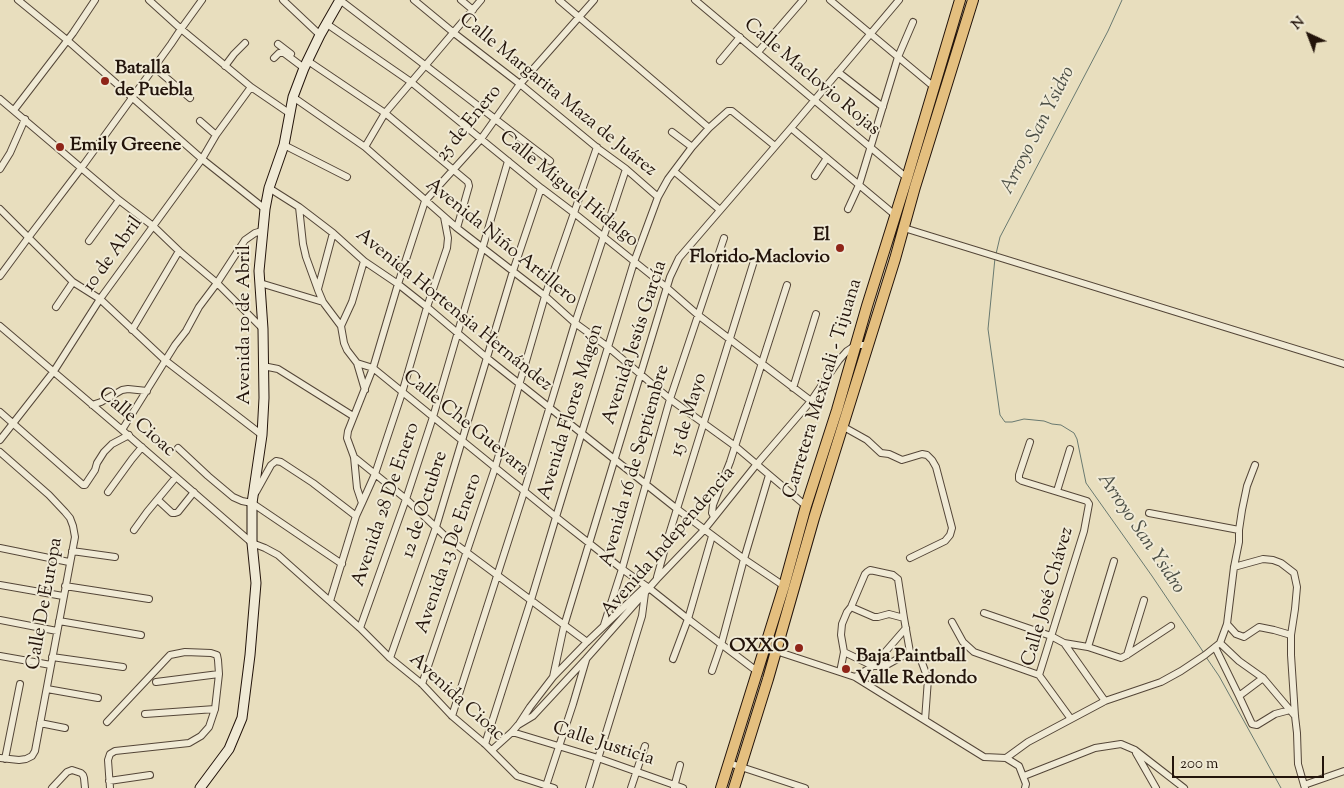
<!DOCTYPE html>
<meta charset="utf-8">
<style>
body{margin:0}
#map{position:relative;width:1344px;height:788px;overflow:hidden;background:#e8debe;font-family:"Sorts Mill Goudy",serif}
canvas{display:block}
.north{position:absolute;left:1284px;top:10px;width:50px;height:50px;-webkit-text-stroke:4px #f0ead5;paint-order:stroke;rotate:317deg;font-size:14px;font-weight:700;line-height:20px;text-align:center;color:#23140b}
.north::after{content:'';display:block;margin:auto;width:18px;height:22px;background:#23140b;clip-path:polygon(50% 0,100% 100%,50% 72%,0 100%)}
.scale{position:absolute;left:1172px;top:756px;width:152px;height:22px;box-sizing:border-box;border:2px solid #23140b;border-top:0;padding-left:6px;font-size:15px;line-height:18px;white-space:nowrap;color:#23140b;-webkit-text-stroke:4px #f0ead5;paint-order:stroke}
</style>
<div id="map">
<canvas width="1344" height="788"></canvas>
<div class="north">N</div>
<div class="scale">200 m</div>
</div>
<script>
const ctx = document.querySelector('canvas').getContext('2d');
ctx.lineJoin = 'round';
function toPath(rows) {
  const path = new Path2D();
  for (const r of rows) {
    path.moveTo(r[0], r[1]);
    for (let i = 2; i < r.length; i += 2) path.lineTo(r[i], r[i + 1]);
  }
  return path;
}
function stroke(path, color, width, dash) {
  ctx.strokeStyle = color;
  ctx.lineWidth = width;
  ctx.lineCap = dash ? 'butt' : 'round';
  ctx.setLineDash(dash || []);
  ctx.stroke(path);
}
function drawText(font, color, halo, rows, align = 'center') {
  ctx.font = font + ' "Sorts Mill Goudy",serif';
  ctx.lineWidth = 4;
  ctx.setLineDash([]);
  ctx.textBaseline = 'middle';
  ctx.strokeStyle = halo;
  ctx.fillStyle = color;
  for (const [text, x, y, turn = 0] of rows) {
    ctx.save();
    ctx.translate(x, y);
    ctx.rotate((+turn || 0) * Math.PI / 180);
    ctx.textAlign = isNaN(turn) ? turn : align;
    if (halo) ctx.strokeText(text, 0, 0);
    ctx.fillText(text, 0, 0);
    ctx.restore();
  }
}
stroke(toPath([
 [996,254,1000,237,1108,31,1122,0],
 [995,258,988,329,1000,415,1005,422,1012,422,1024,419,1044,421,1052,424,1061,425,1074,433,1077,439,1086,483,1152,576,1204,653],
 [1206,657,1219,676,1281,788]
]), '#697970', 1);
const street = toPath([
 [18,0,67,40,202,159,265,209],
 [149,0,181,29,251,87,289,113],
 [283,0,320,35],
 [340,0,550,161],
 [414,0,454,33,520,84,600,150,626,169,658,197],
 [461,0,473,10],
 [559,0,709,128],
 [695,0,907,178],
 [830,0,934,87],
 [327,24,411,82,541,188,574,213,666,287,698,315,811,401],
 [278,44,291,54],
 [758,52,803,0],
 [274,58,279,53,284,53,304,68],
 [308,61,385,113,468,182,469,186,457,228],
 [720,61,740,37],
 [225,66,234,54,245,43],
 [155,68,190,98],
 [838,72,883,107],
 [293,97,365,147,457,228,545,296,575,323,608,347,670,399,735,446,806,506],
 [0,99,119,200,153,226,179,251,217,283,263,329],
 [14,110,73,33,95,0],
 [200,121,216,135],
 [791,128,895,215],
 [672,132,692,147],
 [284,145,347,177],
 [365,147,385,113,481,0],
 [0,169,10,153,25,119],
 [675,172,720,210],
 [815,176,827,158],
 [269,188,299,207,333,233,364,261,398,284,427,307,487,358,677,509,744,559,784,586],
 [299,207,303,244,306,257,318,290,323,302,341,326,344,343,347,350,357,363,373,368,556,517,622,569,649,588,688,619,758,672],
 [0,209,73,282,100,299,166,361,262,435],
 [848,209,859,185,898,57,913,22],
 [904,228,1344,364],
 [89,241,119,200],
 [0,276,28,238,82,167,171,44,181,29,202,0],
 [260,283,323,302],
 [318,289,333,233],
 [56,307,73,282],
 [0,326,122,430,252,543,265,548,278,555,360,628,390,658,422,684,452,716,485,744,517,776,554,788],
 [341,326,352,302,364,261],
 [132,330,179,251],
 [357,363,365,390],
 [263,366,278,369,353,416],
 [793,388,816,314],
 [92,405,101,402,122,390,128,389,147,391],
 [0,412,83,485,85,485,95,470,97,463,104,452,112,444,129,435],
 [842,426,867,440,881,453,889,454,902,460,922,454,927,455,932,460,936,467,952,528,950,535,945,541,910,558],
 [122,430,175,345,186,331,199,307,217,283,245,240,255,233,262,231],
 [0,440,54,371,100,299,202,159,216,135,251,87],
 [1030,442,1019,475,1019,479,1022,481,1087,501,1089,504,1084,531,1039,675],
 [178,448,208,476,233,497,242,501,252,503,342,564],
 [0,452,49,495,65,512,70,518,73,526,75,537,35,751,32,756,26,759,19,760,0,758],
 [354,457,406,499,446,537,587,642],
 [1057,491,1070,449],
 [108,492,132,459,142,447],
 [256,492,271,465,276,461,281,462,313,483,356,516],
 [158,500,172,513,175,513,178,512,194,492],
 [362,503,375,474,402,393,427,307,447,248,448,238,444,217],
 [1149,513,1239,530],
 [714,517,712,513,713,505,730,462,787,285],
 [134,530,147,512,176,477],
 [0,548,69,562],
 [72,551,115,557],
 [1234,567,1263,559,1273,560,1281,563,1294,573,1297,587,1295,609,1291,635,1291,655,1295,716,1297,733,1298,764,1304,785],
 [657,577,667,541,754,261],
 [0,585,63,596],
 [65,586,149,599],
 [330,601,356,516,362,503,357,488,354,457,347,438,348,431,373,368,398,284,425,201,481,139,520,84,594,0],
 [851,607,874,617,878,617,889,614,904,618,910,652,921,660,928,679,925,720],
 [984,613,1051,636,1064,643,1088,647,1121,658,1127,655,1171,626],
 [0,620,57,631],
 [59,621,141,635],
 [952,622,963,642,974,652,1039,675],
 [1227,624,1236,634,1244,637,1259,627,1274,630,1291,635],
 [604,625,622,569,670,399,724,238],
 [360,628,406,499,433,417,508,161],
 [1064,643,1105,701],
 [1220,643,1239,661,1263,678,1295,716],
 [1088,647,1114,561],
 [1215,647,1239,696],
 [776,651,855,677,984,757,1006,758,1019,766,1026,784,1025,788],
 [844,652,873,666,906,628],
 [1127,655,1144,600],
 [0,656,51,665],
 [52,657,123,667],
 [390,658,436,527,513,271,541,188],
 [673,659,688,619,712,536],
 [712,671,721,645,744,559,769,475],
 [840,672,844,652,841,635,842,624,847,612,851,607,865,574,867,572,870,570,893,575,898,579,904,618],
 [1039,675,1071,719],
 [553,677,564,626,670,277,679,258,791,128,899,0],
 [855,677,873,666,885,666,910,652],
 [1263,678,1239,696,1252,724,1257,725,1275,714,1290,710],
 [156,682,219,674],
 [422,684,495,468,545,296,597,147],
 [47,689,98,698],
 [145,714,215,709],
 [452,716,524,492,575,323,626,169],
 [107,722,170,655,185,652,211,653,217,655,218,660,219,674,215,709,209,727,201,736,189,743,115,751,110,754,108,760,110,788],
 [40,723,65,728],
 [519,724,530,707,553,677,587,642,646,586],
 [512,732,598,758,683,788],
 [485,744,531,600,556,517,634,262,658,197,668,179,692,147,709,128,728,111,732,111,775,146],
 [492,750,512,732,518,725,533,716,586,659,657,579,704,530,756,465,811,401,839,360,847,351,856,345,868,345],
 [1136,753,1156,788],
 [1006,758,1028,742,1105,701,1161,682,1181,671,1205,655,1220,643,1227,624,1234,567,1239,542,1239,530,1242,510,1247,486,1255,465],
 [5,759,20,684],
 [729,763,805,788],
 [1024,776,1095,748,1121,744,1135,750,1184,788],
 [109,781,150,775],
 [546,786,573,704,586,660],
 [674,787,680,765],
 [52,788,67,772,72,770,81,773,83,775,84,778,85,788],
 [589,788,642,616,645,593],
 [631,788,645,746],
 [1305,788,1304,785,1344,771]
]);
const secondary = toPath([
 [200,788,229,749,242,718,250,655,256,583,252,543,252,503,262,435,264,398,263,329,259,271,265,209,269,188,284,145,293,97,304,68,320,35,340,0]
]);
const primary = toPath([
 [721,788,784,586,806,506,837,410,867,306,907,178,960,0],
 [734,788,768,679,814,518,895,259,915,187,973,0]
]);
stroke(street, '#544638', 8);
stroke(secondary, '#23140b', 11);
stroke(primary, '#23140b', 12);
stroke(street, '#f0ead5', 6);
stroke(secondary, '#f0ead5', 9);
stroke(primary, '#e4bf7f', 10);
for (const [x, y, r, color] of [
 [105,81,5,"#8f2418"],
 [60,147,5,"#8f2418"],
 [840,248,5,"#8f2418"],
 [799,648,5,"#8f2418"],
 [846,669,5,"#8f2418"]
]) {
  const dot = new Path2D();
  dot.arc(x, y, r, 0, 2 * Math.PI);
  ctx.fillStyle = color;
  ctx.fill(dot);
  stroke(dot, '#f0ead5', 2);
}
drawText('bold 19px', '#23140b', '#f0ead5', [
 ["Batalla",115,70],
 ["de Puebla",115,92],
 ["Emily Greene",70,147],
 ["El",830,237,"right"],
 ["Florido-Maclovio",830,259,"right"],
 ["OXXO",789,648,"right"],
 ["Baja Paintball",856,658],
 ["Valle Redondo",856,680]
], 'left');
drawText('19px', '#23140b', '#f0ead5', [
 ["Calle Maclovio Rojas",811,78,40],
 ["Calle Margarita Maza de Juárez",557,96,39],
 ["25 de Enero",470,124,-51],
 ["Calle Miguel Hidalgo",568,190,39],
 ["Avenida Niño Artillero",501,243,39],
 ["10 de Abril",114,255,-54],
 ["Avenida Hortensia Hernández",453,311,39],
 ["Avenida 10 de Abril",246,325,-90],
 ["Avenida Jesús García",636,343,-72],
 ["Carretera Mexicali - Tijuana",824,389,-73],
 ["Avenida Flores Magón",572,412,-73],
 ["15 de Mayo",690,415,-73],
 ["Calle Cioac",136,423,41],
 ["Calle Che Guevara",465,424,39],
 ["Avenida 16 de Septiembre",636,466,-74],
 ["Avenida 28 De Enero",387,505,-71],
 ["12 de Octubre",426,505,-72],
 ["Avenida Independencia",669,543,-49],
 ["Avenida 13 De Enero",450,554,-71],
 ["Calle José Chávez",1049,597,-74],
 ["Calle De Europa",46,604,-80],
 ["Avenida Cioac",456,698,42],
 ["Calle Justicia",603,745,18]
]);
drawText('italic 20px', '#4c4f46', '#f0ead5', [
 ["Arroyo San Ysidro",1039,131,-63],
 ["Arroyo San Ysidro",1140,534,56]
]);
</script>
